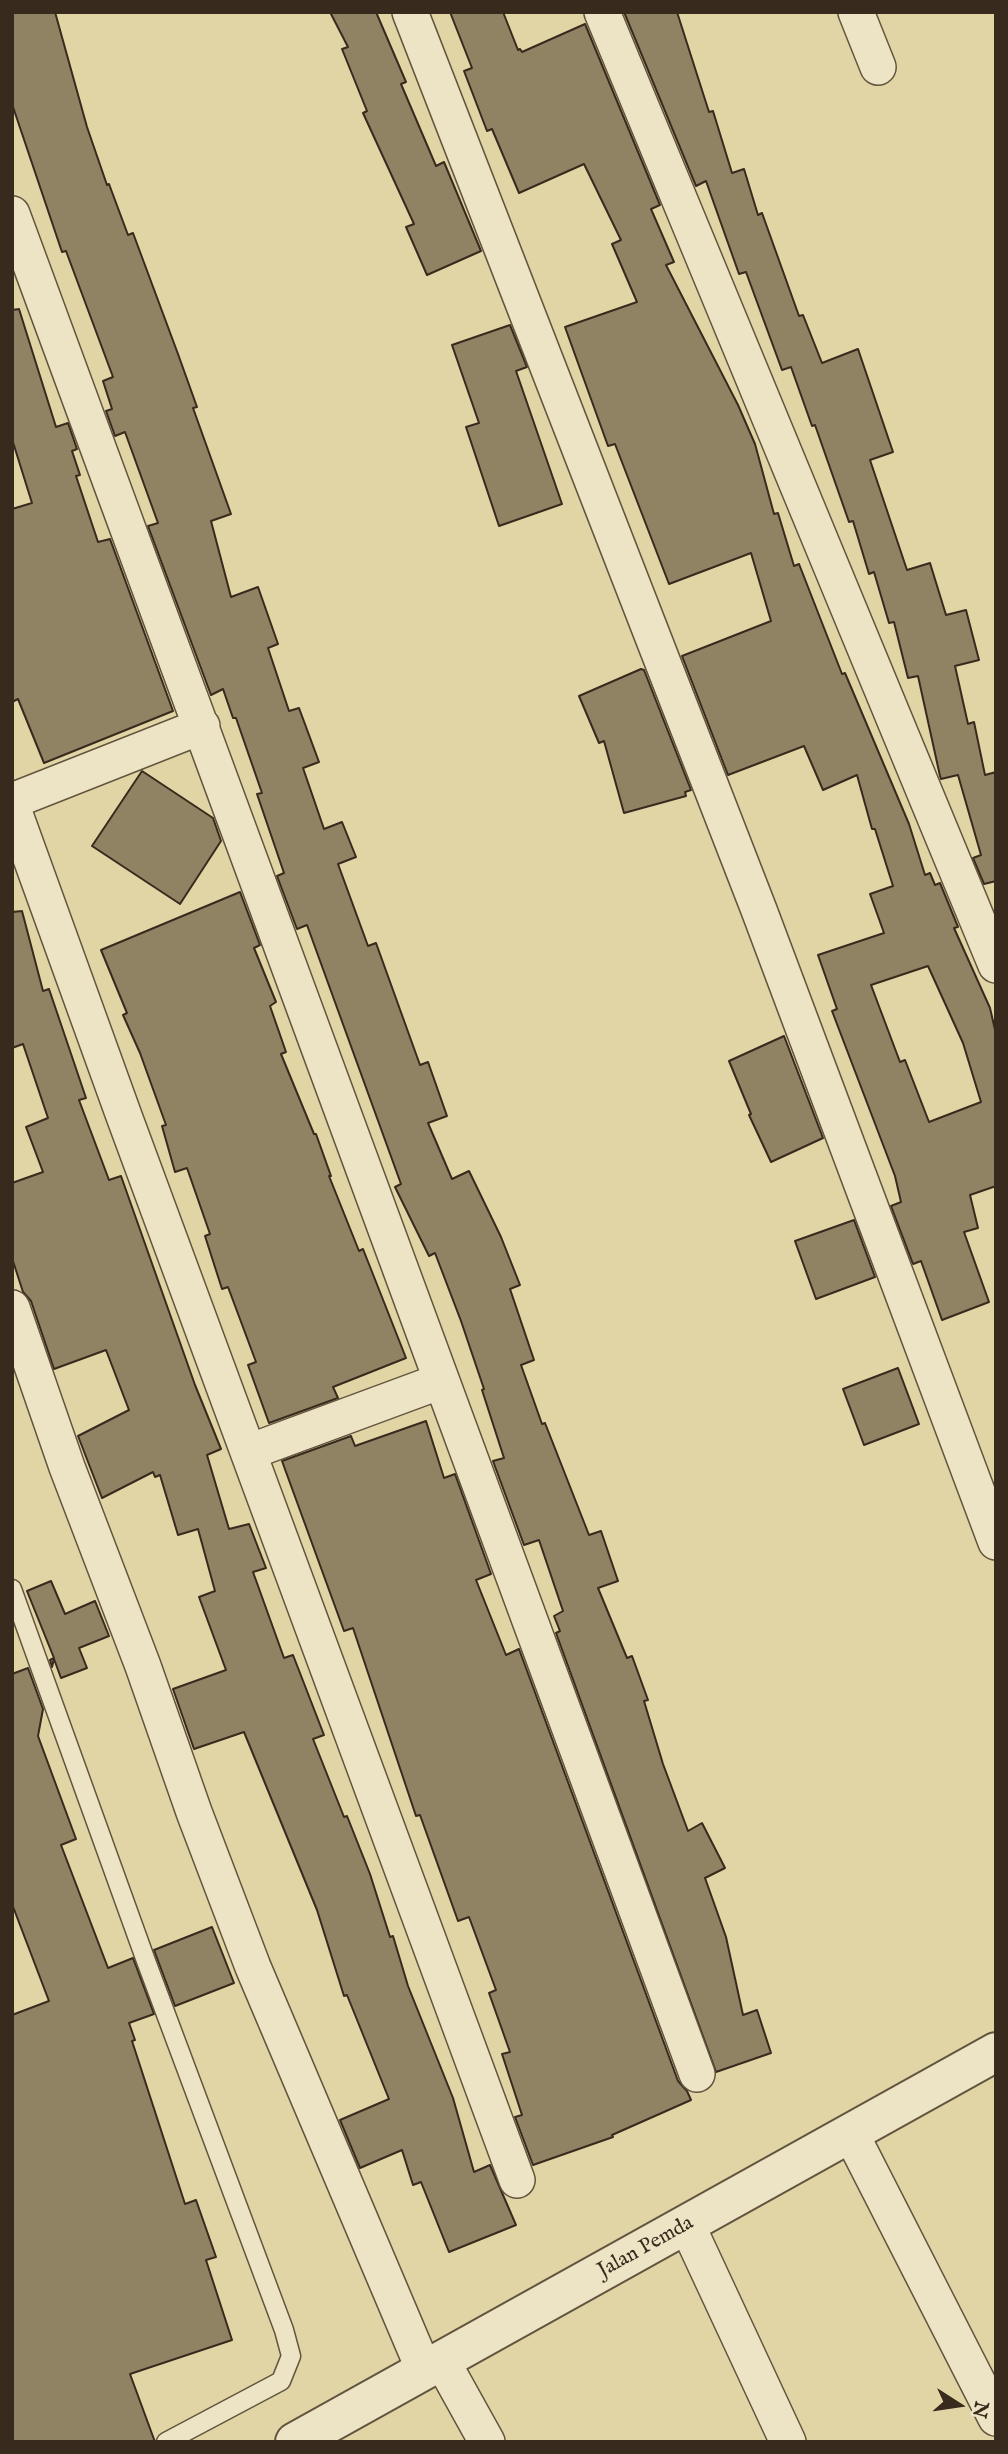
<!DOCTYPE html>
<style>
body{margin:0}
#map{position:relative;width:1008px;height:2454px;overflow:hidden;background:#e2d5a5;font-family:"IM FELL English",serif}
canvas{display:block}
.frame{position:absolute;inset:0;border:14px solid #382a1d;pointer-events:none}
.north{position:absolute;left:924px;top:2370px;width:70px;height:70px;-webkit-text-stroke:5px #ece4c4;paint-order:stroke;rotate:102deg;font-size:19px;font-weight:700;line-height:28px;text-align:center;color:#382a1d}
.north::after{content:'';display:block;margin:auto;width:24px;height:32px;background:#382a1d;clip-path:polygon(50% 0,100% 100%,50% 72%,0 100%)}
</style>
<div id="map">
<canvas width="1008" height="2454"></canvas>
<div class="frame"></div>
<div class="north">N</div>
</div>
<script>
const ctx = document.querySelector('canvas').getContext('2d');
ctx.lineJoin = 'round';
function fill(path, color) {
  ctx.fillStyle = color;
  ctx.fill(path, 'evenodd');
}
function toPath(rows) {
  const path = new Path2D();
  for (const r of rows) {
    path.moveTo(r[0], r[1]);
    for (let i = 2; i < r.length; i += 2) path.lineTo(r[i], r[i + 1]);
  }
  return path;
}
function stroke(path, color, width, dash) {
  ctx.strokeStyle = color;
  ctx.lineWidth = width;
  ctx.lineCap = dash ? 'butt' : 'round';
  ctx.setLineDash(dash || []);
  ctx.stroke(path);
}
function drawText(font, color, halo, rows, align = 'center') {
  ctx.font = font + ' "IM FELL English",serif';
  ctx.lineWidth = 5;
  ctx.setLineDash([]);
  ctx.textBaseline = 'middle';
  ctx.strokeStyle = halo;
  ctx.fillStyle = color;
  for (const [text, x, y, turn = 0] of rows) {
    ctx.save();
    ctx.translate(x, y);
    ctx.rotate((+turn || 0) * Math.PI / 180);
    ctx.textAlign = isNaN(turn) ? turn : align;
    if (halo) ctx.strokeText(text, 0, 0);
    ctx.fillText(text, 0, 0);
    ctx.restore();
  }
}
const building = toPath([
 [12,12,55,12,87,127,107,185,109,184,128,235,133,233,178,354,197,407,193,408,231,514,211,521,231,597,258,587,278,644,268,648,289,711,299,708,319,762,303,768,324,829,342,822,356,857,338,864,368,946,376,943,420,1065,428,1062,447,1116,428,1123,452,1179,469,1171,501,1237,520,1285,510,1289,534,1360,521,1365,542,1424,545,1423,589,1535,601,1531,618,1581,598,1588,627,1658,632,1656,648,1700,644,1701,663,1764,688,1831,702,1823,725,1868,705,1878,726,1937,743,2015,757,2010,771,2053,716,2072,556,1633,560,1631,554,1616,563,1611,539,1540,524,1545,493,1461,504,1458,482,1390,484,1389,461,1321,435,1253,429,1256,395,1187,401,1184,307,925,297,929,277,876,284,873,257,794,262,793,236,718,233,718,223,689,211,695,148,526,158,523,125,432,115,436,106,411,112,409,103,381,113,377,66,251,62,252,12,104,12,12],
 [330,12,376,12,406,82,401,84,436,166,444,162,481,251,427,275,406,227,414,224,363,113,367,111,342,49,348,47,330,12],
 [450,12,503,12,518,50,520,49,522,52,585,24,660,205,651,209,674,262,666,265,738,405,755,444,774,514,778,513,794,566,799,564,842,674,845,673,909,824,925,875,930,873,935,885,940,883,958,927,954,928,990,1008,996,1034,996,1186,970,1195,978,1228,964,1232,989,1302,942,1320,921,1261,913,1264,891,1206,901,1202,895,1176,832,1011,837,1009,818,955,884,933,870,894,893,886,875,829,872,829,857,775,823,790,804,746,728,775,682,656,771,621,751,553,669,584,615,444,608,446,565,327,637,302,612,244,621,240,584,164,519,193,492,129,487,131,464,71,472,68,450,12],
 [928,966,963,1043,981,1102,929,1122,905,1060,900,1062,871,985,928,966],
 [624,12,677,12,709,112,713,111,732,173,744,169,758,215,762,213,799,316,803,315,822,363,858,349,893,452,870,460,907,570,930,563,946,615,966,610,979,660,955,666,968,724,974,722,985,775,996,772,996,881,984,884,973,858,981,855,958,775,941,779,940,776,918,676,908,678,894,622,889,623,874,572,869,574,853,521,849,522,815,425,812,426,791,367,782,370,746,272,739,274,706,181,696,186,624,12],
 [19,309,56,427,68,423,77,449,72,451,80,475,76,476,98,542,110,539,173,711,44,763,18,699,12,702,12,509,32,503,12,439,12,310,19,309],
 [510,325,527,367,516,371,562,504,499,526,466,427,479,423,452,345,510,325],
 [641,669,644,670,691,790,685,792,686,796,624,813,604,741,599,743,579,696,641,669],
 [142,771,213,818,221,841,180,904,92,846,142,771],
 [240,892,260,945,254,948,276,1002,270,1006,286,1052,281,1054,314,1134,316,1134,331,1176,329,1176,359,1251,363,1249,406,1358,333,1387,338,1398,269,1423,248,1365,256,1362,228,1287,222,1289,205,1236,210,1234,187,1168,175,1172,162,1126,166,1125,140,1053,123,1015,127,1013,101,950,240,892],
 [22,911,43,991,49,989,86,1098,79,1100,109,1180,121,1176,195,1385,221,1449,207,1455,229,1529,249,1524,266,1568,253,1572,284,1658,293,1655,324,1735,313,1739,344,1817,347,1816,370,1874,390,1937,393,1936,408,1986,453,2098,474,2172,490,2165,516,2225,449,2252,421,2182,413,2185,402,2150,360,2168,340,2120,389,2099,347,1995,344,1996,317,1910,244,1732,194,1749,173,1689,226,1670,199,1597,215,1591,198,1529,178,1535,160,1475,155,1477,153,1472,102,1498,78,1436,129,1410,106,1350,54,1369,31,1301,23,1292,12,1258,12,1183,43,1172,26,1127,48,1118,23,1044,12,1048,12,912,22,911],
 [784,1036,823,1138,771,1162,749,1115,751,1114,729,1061,784,1036],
 [854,1220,875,1277,816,1299,795,1241,854,1220],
 [898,1368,919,1424,864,1445,843,1389,898,1368],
 [426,1421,444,1478,455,1474,491,1574,476,1580,506,1655,519,1649,678,2081,687,2091,691,2100,612,2135,613,2137,533,2165,515,2117,522,2115,502,2054,510,2052,489,1993,496,1990,469,1917,458,1921,420,1815,416,1816,353,1628,344,1631,282,1461,351,1436,355,1446,426,1421],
 [51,1581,65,1614,95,1601,109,1636,79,1648,87,1668,61,1678,54,1659,52,1667,50,1660,54,1658,27,1591,51,1581],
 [28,1668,43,1709,38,1736,76,1839,61,1845,108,1968,133,1958,154,2014,129,2023,135,2040,132,2041,185,2204,196,2200,216,2257,206,2260,232,2340,130,2374,155,2442,12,2442,12,2015,49,2001,12,1904,12,1674,28,1668],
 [212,1927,234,1983,175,2006,154,1950,212,1927]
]);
fill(building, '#908364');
stroke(building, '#382a1d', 2);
const service = toPath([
 [12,1589,146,1961,284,2330,291,2356,281,2381,166,2442]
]);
const minor = toPath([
 [410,12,759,910,996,1542],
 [602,12,996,965],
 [856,12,878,67],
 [12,214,697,2074],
 [12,801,202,726],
 [12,806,124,1116,517,2180],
 [12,1308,67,1467,143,1666,194,1812,253,1967,424,2370],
 [249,1452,441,1381],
 [851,2134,996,2418],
 [687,2225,788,2442],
 [442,2361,487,2442]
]);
const tertiary = toPath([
 [295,2442,996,2052]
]);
stroke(service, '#62553f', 21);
stroke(minor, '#62553f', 38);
stroke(tertiary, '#62553f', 42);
stroke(service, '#ece4c4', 18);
stroke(minor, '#ece4c4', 35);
stroke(tertiary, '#ece4c4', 38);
drawText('21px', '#382a1d', '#ece4c4', [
 ["Jalan Pemda",646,2248,-29]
]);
</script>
